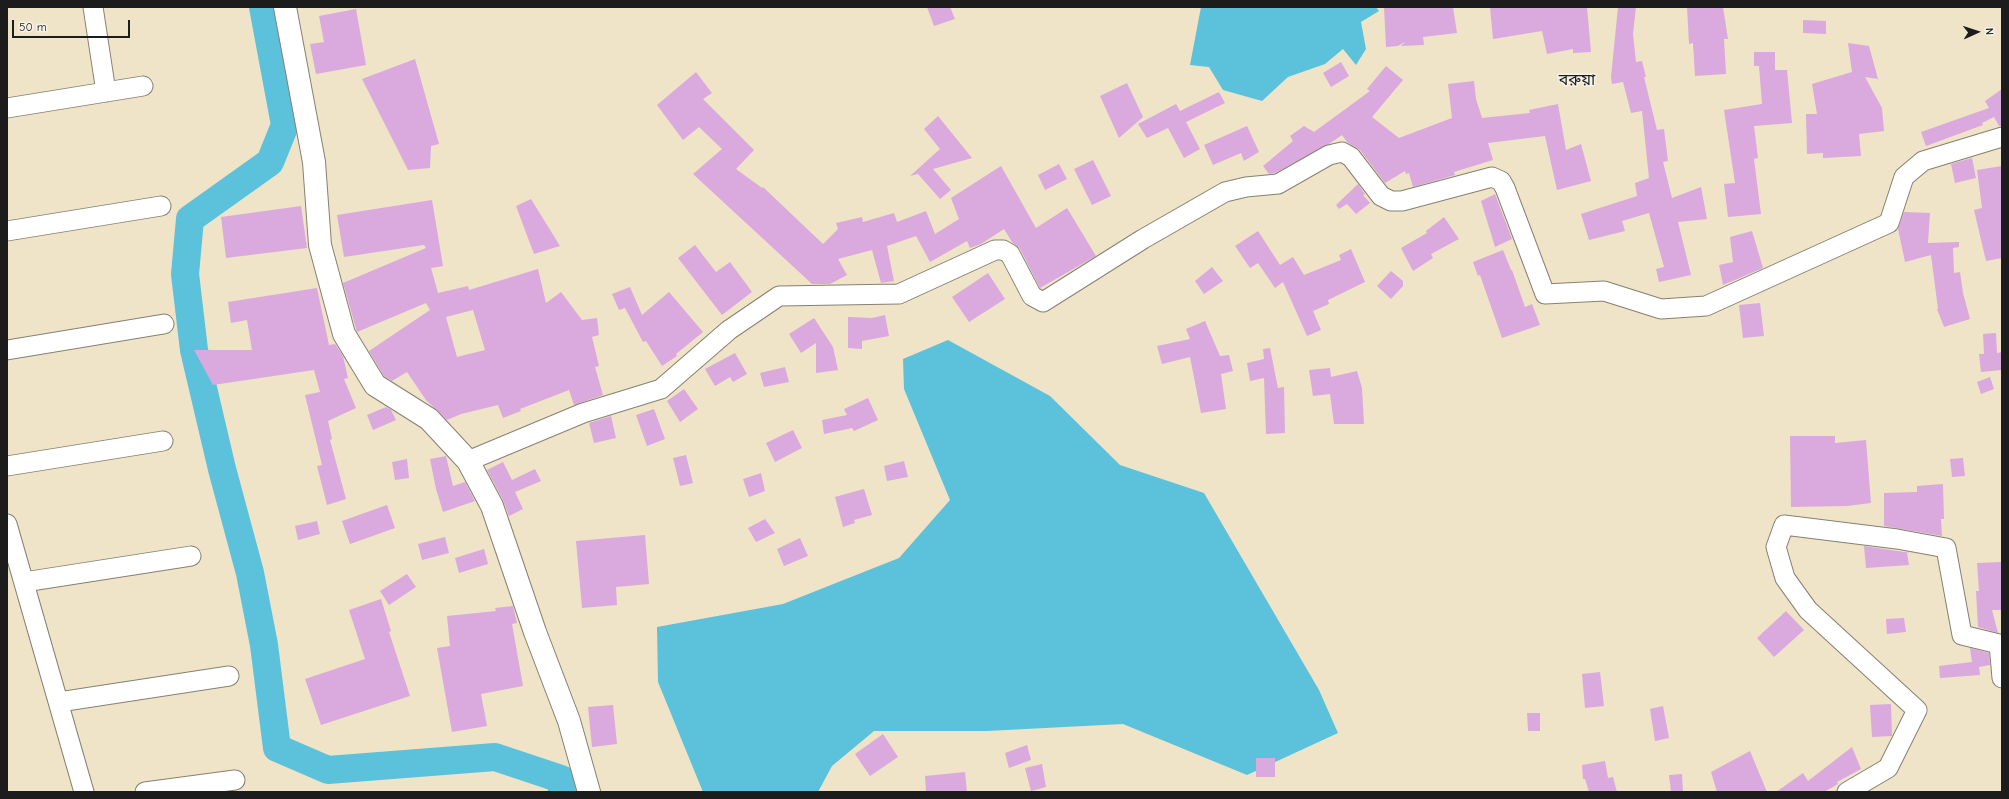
<!DOCTYPE html>
<meta charset="utf-8">
<style>
body{margin:0}
#map{position:relative;width:2009px;height:799px;overflow:hidden;background:#efe4c8;font-family:"Comic Neue",sans-serif}
canvas{display:block}
.frame{position:absolute;inset:0;border:8px solid #1c1c1c;pointer-events:none}
.north{position:absolute;left:1957px;top:12px;width:40px;height:40px;-webkit-text-stroke:3px #f7f3e8;paint-order:stroke;rotate:87deg;font-size:11px;font-weight:700;line-height:16px;text-align:center;color:#1c1c1c}
.north::after{content:'';display:block;margin:auto;width:14px;height:18px;background:#1c1c1c;clip-path:polygon(50% 0,100% 100%,50% 72%,0 100%)}
.scale{position:absolute;left:12px;top:20px;width:118px;height:18px;box-sizing:border-box;border:2px solid #1c1c1c;border-top:0;padding-left:5px;font-size:12px;line-height:14px;white-space:nowrap;color:#1c1c1c;-webkit-text-stroke:3px #f7f3e8;paint-order:stroke}
</style>
<div id="map">
<canvas width="2009" height="799"></canvas>
<div class="frame"></div>
<div class="north">N</div>
<div class="scale">50 m</div>
</div>
<script>
const ctx = document.querySelector('canvas').getContext('2d');
ctx.lineJoin = 'round';
function fill(path, color) {
  ctx.fillStyle = color;
  ctx.fill(path, 'evenodd');
}
function toPath(rows) {
  const path = new Path2D();
  for (const r of rows) {
    path.moveTo(r[0], r[1]);
    for (let i = 2; i < r.length; i += 2) path.lineTo(r[i], r[i + 1]);
  }
  return path;
}
function stroke(path, color, width, dash) {
  ctx.strokeStyle = color;
  ctx.lineWidth = width;
  ctx.lineCap = dash ? 'butt' : 'round';
  ctx.setLineDash(dash || []);
  ctx.stroke(path);
}
function drawText(font, color, halo, rows, align = 'center') {
  ctx.font = font + ' "Comic Neue","Noto Sans Bengali",sans-serif';
  ctx.lineWidth = 3;
  ctx.setLineDash([]);
  ctx.textBaseline = 'middle';
  ctx.strokeStyle = halo;
  ctx.fillStyle = color;
  for (const [text, x, y, turn = 0] of rows) {
    ctx.save();
    ctx.translate(x, y);
    ctx.rotate((+turn || 0) * Math.PI / 180);
    ctx.textAlign = isNaN(turn) ? turn : align;
    if (halo) ctx.strokeText(text, 0, 0);
    ctx.fillText(text, 0, 0);
    ctx.restore();
  }
}
fill(toPath([
 [1201,7,1376,7,1379,11,1361,22,1366,49,1356,65,1343,49,1325,64,1288,77,1262,101,1223,90,1209,67,1190,65],
 [948,340,1050,396,1120,465,1204,493,1319,690,1338,733,1247,775,1123,724,987,731,874,731,832,766,818,792,703,792,658,682,657,627,783,604,899,558,950,500,904,389,903,359]
]), '#5cc1da');
stroke(toPath([
 [263,7,285,125,270,162,190,219,185,274,194,350,222,469,250,573,264,645,277,748,328,770,495,757,561,779,562,792]
]), '#5cc1da', 28);
fill(toPath([
 [927,7,950,7,955,19,934,26],
 [1384,7,1453,7,1457,33,1423,37,1424,45,1401,46,1405,42,1398,46,1386,47],
 [1490,7,1587,7,1591,52,1573,53,1573,49,1547,54,1542,31,1493,39],
 [1618,7,1636,7,1633,34,1636,62,1642,61,1646,77,1644,77,1657,130,1664,129,1668,161,1663,162,1672,198,1701,187,1707,219,1678,222,1691,275,1659,282,1656,269,1664,267,1649,213,1622,221,1625,231,1589,240,1581,214,1637,196,1635,183,1649,178,1642,111,1631,113,1623,82,1612,84,1611,77],
 [1687,7,1723,7,1728,39,1724,39,1726,74,1695,76,1693,43,1689,44],
 [356,9,366,65,316,74,310,44,324,42,319,16],
 [1803,20,1826,21,1826,34,1803,33],
 [1848,43,1869,46,1878,79,1865,77,1882,108,1884,131,1859,134,1861,156,1823,158,1823,153,1807,154,1806,114,1817,114,1812,84,1852,72],
 [1754,52,1775,52,1775,70,1787,70,1792,123,1754,126,1758,158,1754,159,1761,214,1728,217,1724,184,1735,183,1724,110,1762,104,1759,66,1754,66],
 [415,59,439,144,431,146,430,168,408,170,362,79],
 [1341,62,1349,76,1331,87,1323,73],
 [1386,66,1403,80,1372,117,1399,138,1452,118,1448,84,1474,81,1476,99,1482,118,1530,113,1529,110,1558,104,1566,150,1581,144,1591,181,1557,190,1545,136,1488,143,1493,160,1454,172,1455,175,1413,187,1409,173,1406,174,1405,171,1385,183,1360,150,1347,142,1342,135,1329,144,1275,173,1269,174,1263,166,1293,141,1290,136,1304,126,1314,132,1370,91,1367,89],
 [696,72,712,93,703,99,754,150,736,169,762,188,763,187,823,244,838,229,836,223,862,217,863,222,894,213,897,222,926,211,935,234,959,219,951,198,1001,166,1036,228,1067,208,1096,256,1040,288,1020,249,1012,242,1004,229,981,244,970,248,967,241,930,262,916,236,887,246,894,281,881,283,872,250,838,259,847,275,830,284,812,284,693,174,722,149,699,127,683,140,657,105],
 [1127,83,1143,117,1119,138,1100,96],
 [2002,89,2002,126,1999,126,1994,117,1982,123,1983,125,1926,146,1921,132,1989,108,1985,101],
 [1219,92,1225,103,1186,122,1200,149,1184,158,1168,128,1147,138,1138,124,1176,104,1180,111],
 [938,116,972,158,933,169,951,190,940,199,918,174,910,176,940,149,924,129],
 [1247,126,1259,152,1244,161,1241,153,1213,165,1204,145],
 [1972,158,1976,178,1955,183,1951,164],
 [1093,160,1111,196,1092,205,1074,169],
 [1059,164,1067,179,1045,190,1038,175],
 [2002,166,2002,258,1986,261,1974,210,1982,208,1977,170],
 [1358,184,1365,194,1363,195,1370,203,1356,214,1347,204,1339,209,1336,205],
 [1495,194,1512,239,1495,247,1481,201],
 [531,199,560,246,534,254,516,206],
 [432,200,443,266,431,268,438,293,468,286,469,290,538,269,546,303,561,292,582,320,597,318,599,335,592,337,599,366,595,367,603,395,574,405,569,390,520,409,521,411,503,418,498,405,461,414,447,420,426,400,407,372,392,381,384,376,369,351,430,310,426,303,357,332,343,283,426,248,424,245,344,257,337,215],
 [473,310,485,350,457,357,446,317],
 [301,206,307,248,226,258,221,217],
 [1904,212,1930,213,1928,243,1959,242,1959,247,1953,248,1954,273,1960,272,1963,293,1970,319,1944,327,1937,309,1938,309,1931,255,1905,262,1898,229],
 [1444,217,1459,239,1431,254,1433,258,1413,271,1401,248,1427,233,1426,231],
 [1258,231,1280,265,1293,257,1304,275,1341,260,1339,255,1351,249,1365,282,1328,300,1329,304,1313,311,1321,330,1307,336,1283,282,1275,288,1258,263,1250,268,1235,246],
 [1752,231,1763,268,1723,285,1719,265,1733,262,1730,237],
 [695,245,716,272,730,262,752,292,722,315,678,258],
 [1503,250,1511,270,1512,270,1525,307,1532,304,1540,325,1502,338,1480,275,1478,276,1473,262],
 [1212,267,1223,281,1204,294,1195,281],
 [1391,271,1403,281,1403,286,1391,299,1377,286],
 [988,273,1005,299,969,322,952,297],
 [630,287,642,315,669,292,703,332,676,354,677,356,662,366,646,341,643,342,625,308,619,310,612,294],
 [317,288,329,345,335,344,343,356,348,378,344,379,356,408,328,421,332,439,330,440,346,499,327,505,317,466,322,465,305,395,320,392,314,370,213,385,194,350,252,350,247,320,231,323,228,302],
 [1760,303,1764,336,1743,338,1739,305],
 [885,315,889,336,862,341,862,349,848,348,848,317,872,318],
 [814,318,833,347,838,370,816,373,816,343,801,353,789,334],
 [1205,321,1220,356,1229,355,1233,371,1221,374,1226,409,1201,413,1190,357,1162,364,1157,346,1190,339,1186,329],
 [1996,333,1997,353,2002,352,2002,370,1981,372,1979,354,1984,354,1983,334],
 [1270,348,1278,388,1284,387,1285,433,1266,434,1264,378,1250,381,1247,363,1264,359,1263,349],
 [735,353,747,374,733,382,730,377,715,386,705,369],
 [785,367,789,382,764,387,760,373],
 [1330,368,1331,377,1357,371,1362,388,1364,424,1334,424,1330,394,1313,396,1309,370],
 [1990,377,1994,389,1981,394,1977,382],
 [684,389,698,409,680,422,667,401],
 [868,398,878,420,854,431,852,428,824,434,822,420,847,415,844,409],
 [386,407,391,410,396,420,373,430,367,415],
 [654,409,665,439,647,446,636,415],
 [611,416,616,438,594,443,589,423],
 [793,430,802,448,775,462,766,443],
 [1790,436,1835,436,1835,443,1866,440,1871,503,1847,506,1791,507],
 [686,455,693,483,680,486,673,458],
 [446,456,453,486,465,482,475,501,443,512,436,489,430,459],
 [1963,458,1965,476,1952,477,1950,459],
 [407,459,409,478,395,480,392,462],
 [904,461,908,477,887,481,884,466],
 [503,462,512,480,535,469,541,481,515,492,523,509,509,516,503,500,487,470],
 [761,473,765,491,749,497,743,479],
 [1943,484,1944,519,1941,519,1942,536,1884,526,1884,493,1917,492,1917,486],
 [864,489,872,515,854,520,855,523,843,527,835,497],
 [387,505,395,528,350,544,342,521],
 [765,519,775,533,756,542,748,528],
 [317,521,320,534,298,540,295,526],
 [645,535,649,584,616,587,617,605,582,608,576,541],
 [445,537,449,553,422,560,418,544],
 [800,538,808,556,784,566,777,549],
 [1864,546,1911,553,1907,553,1909,565,1866,568],
 [484,549,488,564,459,573,455,558],
 [2002,562,2002,610,1992,610,1998,633,1978,627,1976,591,1979,591,1977,563],
 [407,574,416,587,389,605,380,591],
 [381,599,391,631,389,632,410,696,321,725,305,679,365,659,349,610],
 [513,606,517,623,512,624,523,686,481,694,487,726,452,732,437,648,450,646,447,616,496,611,495,608],
 [1786,611,1804,630,1774,657,1757,638],
 [1904,618,1906,632,1887,634,1886,619],
 [1970,648,1989,653,1990,665,1979,667,1980,675,1940,678,1939,666,1972,662],
 [1600,672,1604,706,1585,708,1582,674],
 [1891,704,1892,736,1872,737,1870,705],
 [613,705,617,744,592,747,588,707],
 [1663,706,1669,738,1655,741,1650,709],
 [1527,713,1540,713,1540,731,1528,731],
 [883,734,898,757,870,776,855,754],
 [1027,745,1031,760,1009,768,1005,753],
 [1852,747,1861,769,1837,782,1838,784,1824,792,1776,792,1803,773,1808,781],
 [1750,751,1767,792,1717,792,1711,772],
 [1256,758,1275,758,1275,777,1256,777],
 [1605,761,1608,778,1613,777,1617,792,1589,792,1585,779,1583,779,1582,765],
 [1042,764,1046,787,1031,791,1025,768],
 [965,772,967,792,926,792,925,776],
 [1682,774,1683,792,1671,792,1669,775]
]), '#daa9dd');
const minor = toPath([
 [93,7,106,92],
 [7,108,143,86],
 [7,231,161,206],
 [7,350,164,324],
 [468,461,583,413,661,389,729,330,779,296,899,294,995,250,1003,250,1010,254,1032,296,1043,302,1143,239,1225,192,1246,187,1278,184,1329,155,1342,152,1351,157,1381,196,1391,201,1402,201,1492,177,1501,181,1505,188,1545,294,1604,291,1661,309,1706,306,1889,223,1904,177,1923,161,2002,137],
 [7,466,163,441],
 [7,524,84,792],
 [24,582,191,556],
 [59,702,229,676],
 [145,792,235,780],
 [1847,792,1888,768,1917,710,1808,610,1785,578,1776,547,1784,525,1897,539,1946,548,1962,635,1999,644,2002,678]
]);
const tertiary = toPath([
 [285,7,314,162,320,245,344,334,375,385,429,419,468,461,492,506,535,632,569,721,589,792]
]);
stroke(minor, '#868072', 21);
stroke(tertiary, '#868072', 24);
stroke(minor, '#fff', 19);
stroke(tertiary, '#fff', 22);
drawText('16px', '#1c1c1c', '#f7f3e8', [
 ["বরুয়া",1577,80]
]);
</script>
